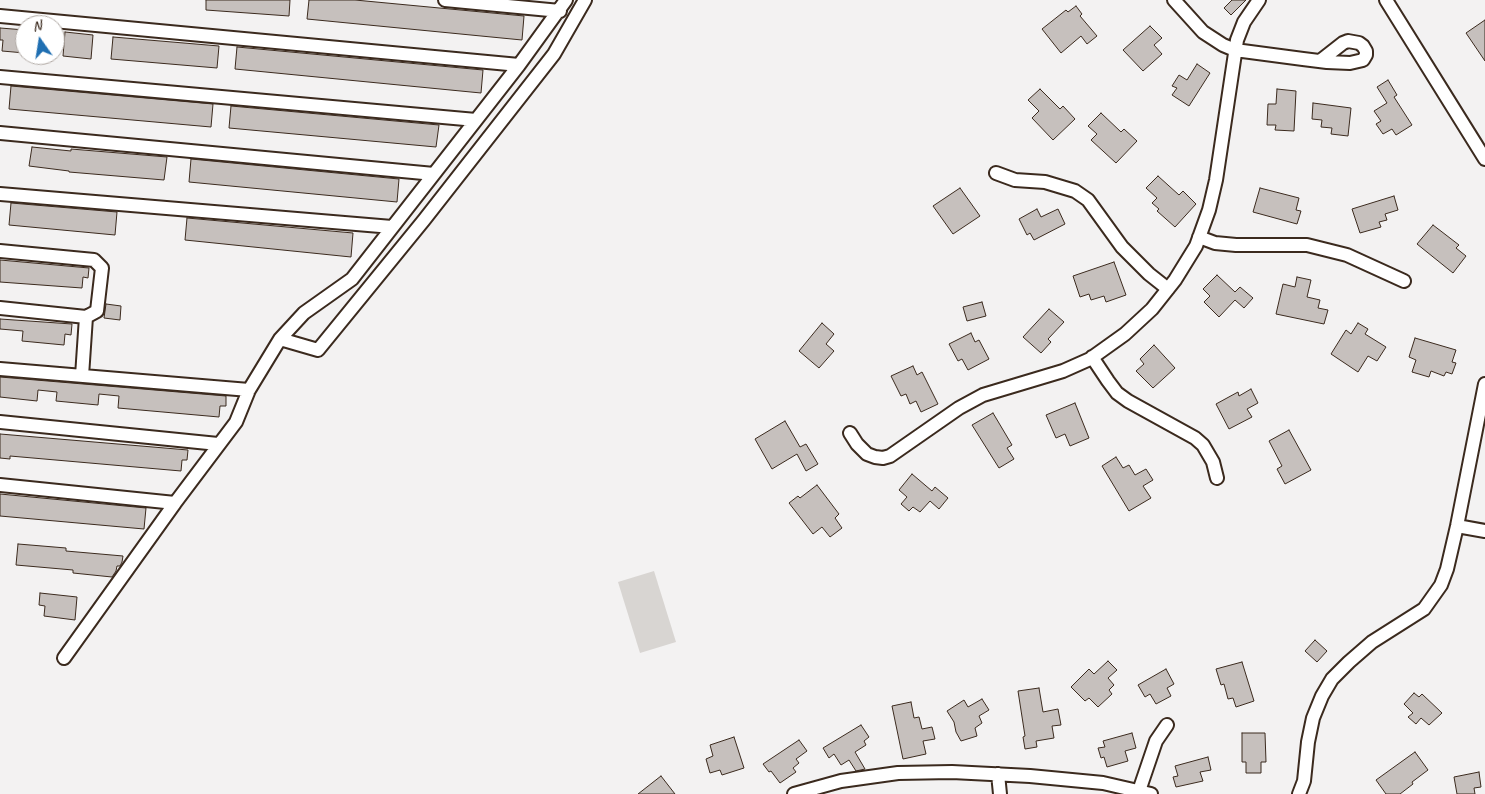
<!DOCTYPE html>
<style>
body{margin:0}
#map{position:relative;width:1485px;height:794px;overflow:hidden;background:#f3f2f2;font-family:Caveat,sans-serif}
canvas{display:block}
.north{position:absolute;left:15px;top:15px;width:50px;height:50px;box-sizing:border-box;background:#fff;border:1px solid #b1aaa5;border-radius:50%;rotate:347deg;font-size:14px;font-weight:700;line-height:20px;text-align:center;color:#3b2a1e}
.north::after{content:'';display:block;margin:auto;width:18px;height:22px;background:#1f6fb2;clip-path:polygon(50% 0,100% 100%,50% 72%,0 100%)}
</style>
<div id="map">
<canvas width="1485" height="794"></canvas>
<div class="north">N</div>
</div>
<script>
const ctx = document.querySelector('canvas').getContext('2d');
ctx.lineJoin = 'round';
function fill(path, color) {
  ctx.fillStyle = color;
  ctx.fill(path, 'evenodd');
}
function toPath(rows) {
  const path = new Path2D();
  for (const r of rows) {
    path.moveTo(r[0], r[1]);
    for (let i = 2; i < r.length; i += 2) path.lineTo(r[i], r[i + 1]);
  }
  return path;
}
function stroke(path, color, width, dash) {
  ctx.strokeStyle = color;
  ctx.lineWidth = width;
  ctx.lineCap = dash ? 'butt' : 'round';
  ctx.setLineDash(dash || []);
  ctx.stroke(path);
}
fill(toPath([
 [654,571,676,642,640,653,618,582]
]), '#d8d5d2');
const building = toPath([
 [206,0,290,0,289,16,206,10,206,0],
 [309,0,355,0,524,16,522,40,307,19,309,0],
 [1232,0,1246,0,1231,15,1224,8,1232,0],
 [1076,6,1082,14,1080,16,1097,36,1087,44,1081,36,1061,53,1042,29,1066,10,1068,12,1076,6],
 [1485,20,1485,61,1466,33,1485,20],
 [1150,26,1162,38,1154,45,1162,54,1143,71,1123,50,1150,26],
 [0,28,25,30,25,53,2,51,3,40,0,40,0,28],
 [65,32,93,35,91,59,63,56,65,32],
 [113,37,219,46,217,68,111,59,113,37],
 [237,47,483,70,481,93,235,69,237,47],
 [1197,64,1210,73,1189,106,1172,95,1177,88,1172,86,1179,75,1187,80,1197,64],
 [1388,80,1397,95,1394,97,1412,125,1396,135,1392,129,1383,134,1376,124,1381,121,1374,111,1387,103,1377,87,1388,80],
 [11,86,213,104,211,127,9,109,11,86],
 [1040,89,1060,109,1063,106,1075,119,1053,140,1032,118,1039,111,1028,100,1040,89],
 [1277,89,1296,91,1294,131,1275,130,1276,125,1267,125,1268,104,1276,104,1277,89],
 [1313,103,1351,108,1348,136,1331,134,1332,128,1321,127,1322,120,1312,119,1313,103],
 [231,106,439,125,436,147,229,128,231,106],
 [1101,113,1121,132,1124,129,1137,141,1116,163,1091,140,1097,134,1088,126,1101,113],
 [32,147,71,151,71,149,167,157,164,180,69,172,69,171,29,166,32,147],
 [191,159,399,179,397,202,189,182,191,159],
 [1158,176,1179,195,1183,191,1196,204,1175,227,1157,211,1159,209,1152,203,1157,198,1146,188,1158,176],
 [960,188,980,216,953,234,933,206,960,188],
 [1260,188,1299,198,1296,210,1301,211,1297,224,1253,212,1260,188],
 [1394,196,1398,210,1385,214,1387,220,1379,222,1381,227,1360,233,1352,209,1394,196],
 [11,203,117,212,115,235,9,225,11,203],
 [1037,209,1041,217,1058,209,1065,224,1034,240,1030,233,1027,235,1019,219,1037,209],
 [187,218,353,233,351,257,185,240,187,218],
 [1433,225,1459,245,1456,248,1466,256,1453,273,1417,244,1433,225],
 [0,260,89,268,88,278,83,277,82,288,0,282,0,260],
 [1114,262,1126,295,1106,302,1104,296,1091,300,1089,294,1080,297,1073,276,1114,262],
 [1217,275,1235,292,1240,287,1253,298,1244,308,1235,300,1219,317,1204,302,1210,296,1203,289,1217,275],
 [1297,277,1311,280,1307,297,1320,300,1318,308,1328,310,1324,324,1276,314,1283,284,1295,287,1297,277],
 [982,302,986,316,967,321,963,307,982,302],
 [106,304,121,306,120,320,104,318,106,304],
 [1049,309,1064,322,1048,339,1051,342,1041,353,1023,337,1049,309],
 [0,319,72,324,71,335,65,334,64,345,22,341,23,331,0,329,0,319],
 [822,323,834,334,826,344,834,351,819,368,799,351,822,323],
 [1358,323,1368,329,1365,334,1386,347,1377,361,1368,356,1358,372,1331,354,1346,330,1351,334,1358,323],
 [971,333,975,342,979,340,989,359,968,370,962,359,958,361,949,344,971,333],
 [1415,338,1456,350,1452,362,1456,363,1452,374,1446,372,1444,376,1431,371,1429,377,1412,372,1416,360,1409,357,1415,338],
 [1154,345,1175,368,1153,388,1136,371,1144,364,1140,359,1154,345],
 [913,366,917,375,922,372,938,404,921,412,916,401,910,404,906,394,901,396,891,376,913,366],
 [0,377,226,396,226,406,220,406,219,417,118,408,119,396,99,394,98,405,56,401,57,392,38,390,37,401,0,397,0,377],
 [1251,389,1258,403,1247,409,1252,417,1229,429,1216,404,1238,392,1239,396,1251,389],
 [1075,403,1089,438,1070,446,1065,434,1056,438,1046,415,1075,403],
 [993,413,1012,445,1007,448,1014,459,999,468,972,425,993,413],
 [785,421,800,447,806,444,818,464,806,471,797,454,772,469,755,439,785,421],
 [1289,430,1311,470,1285,484,1277,469,1282,466,1269,441,1289,430],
 [0,434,188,450,187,460,182,460,181,471,10,456,10,459,0,458,0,434],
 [1116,457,1123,468,1129,465,1135,475,1146,469,1153,480,1143,486,1151,498,1129,511,1102,466,1116,457],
 [912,474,932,491,935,487,948,498,939,509,930,501,920,512,913,507,909,511,901,504,907,497,899,490,912,474],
 [817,485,839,514,835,518,842,528,830,537,822,527,813,534,789,503,798,496,800,498,817,485],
 [0,494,146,508,144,529,0,516,0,494],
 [18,544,66,548,66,551,123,556,122,562,120,566,117,566,116,571,112,577,73,573,73,570,16,565,18,544],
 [40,593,77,597,75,620,44,616,45,606,39,605,40,593],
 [1315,640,1327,651,1317,662,1305,651,1315,640],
 [1108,661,1117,670,1108,678,1114,685,1109,690,1112,694,1098,707,1089,698,1085,701,1071,687,1089,669,1094,674,1108,661],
 [1242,662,1254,701,1236,707,1233,698,1228,699,1224,684,1221,685,1216,669,1242,662],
 [1166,669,1174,684,1167,688,1171,696,1156,704,1150,694,1145,697,1138,685,1166,669],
 [1039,688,1043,712,1058,709,1061,725,1052,726,1054,738,1036,741,1037,747,1025,749,1023,737,1025,736,1018,691,1039,688],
 [1414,693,1419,697,1422,694,1442,713,1429,725,1421,718,1416,724,1408,717,1413,713,1404,704,1414,693],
 [982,699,989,710,979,716,982,723,975,728,977,736,961,741,956,732,954,722,947,711,964,700,968,707,982,699],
 [911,702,914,718,919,717,922,729,932,727,935,739,923,741,926,754,903,759,892,706,911,702],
 [861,725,869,737,864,741,866,745,855,752,865,769,856,771,849,760,841,765,834,754,829,758,823,748,861,725],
 [1132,733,1136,748,1125,751,1128,761,1107,767,1104,757,1101,758,1098,748,1105,747,1103,741,1132,733],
 [1242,733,1265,733,1266,762,1261,762,1261,773,1246,773,1246,762,1242,762,1242,733],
 [734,737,744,768,722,775,720,770,710,773,706,759,713,756,710,745,734,737],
 [799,740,807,751,796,759,799,763,793,768,796,772,780,783,771,771,769,772,763,764,799,740],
 [1415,752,1428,770,1412,782,1413,784,1400,794,1386,794,1376,780,1415,752],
 [1208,757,1211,770,1200,772,1203,781,1176,787,1173,777,1178,776,1175,766,1208,757],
 [1479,772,1481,787,1474,788,1475,794,1457,794,1454,777,1479,772],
 [661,776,675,794,638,794,661,776]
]);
fill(building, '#c6c0bd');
stroke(building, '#3b2a1e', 1);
const minor = toPath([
 [445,0,560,11],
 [1174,0,1203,32,1223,45,1235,50,1303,59,1327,62,1350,63,1363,60,1366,55,1366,51,1363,46,1359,43,1348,41,1343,43,1320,61],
 [1386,0,1485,159],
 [0,16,519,65],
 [0,77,476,120],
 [0,133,434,174],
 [996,173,1015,180,1045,182,1075,191,1088,200,1122,247,1149,274,1168,289],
 [0,194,392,227],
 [1199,237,1215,243,1236,245,1307,245,1347,255,1404,281],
 [0,251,94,260,102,268,97,311,86,317,0,308],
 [280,339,318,350,424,220,554,54,585,0],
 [1092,357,1108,381,1117,393,1128,401,1195,438,1203,445,1213,462,1217,478],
 [0,369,249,390],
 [82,376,86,317],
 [0,422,218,444],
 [850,433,857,444,867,454,875,457,883,458,890,456,959,408,983,395,1063,371,1090,359,1125,334,1152,309,1175,280,1196,246,1209,210,1216,180,1237,40,1244,22,1259,0],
 [0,485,175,503],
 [1457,526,1485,531],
 [64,658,175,503,236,422,249,390,280,339,304,313,352,279,519,65,566,0],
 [998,774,1000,794],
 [1139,791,1156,741,1167,725],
 [794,794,841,781,898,773,952,772,1030,776,1103,783,1151,794],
 [1299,794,1304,781,1308,742,1313,718,1322,696,1332,679,1349,662,1372,642,1424,609,1441,585,1447,569,1457,526,1485,384]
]);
stroke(minor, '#3b2a1e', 16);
stroke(minor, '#fff', 12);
</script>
